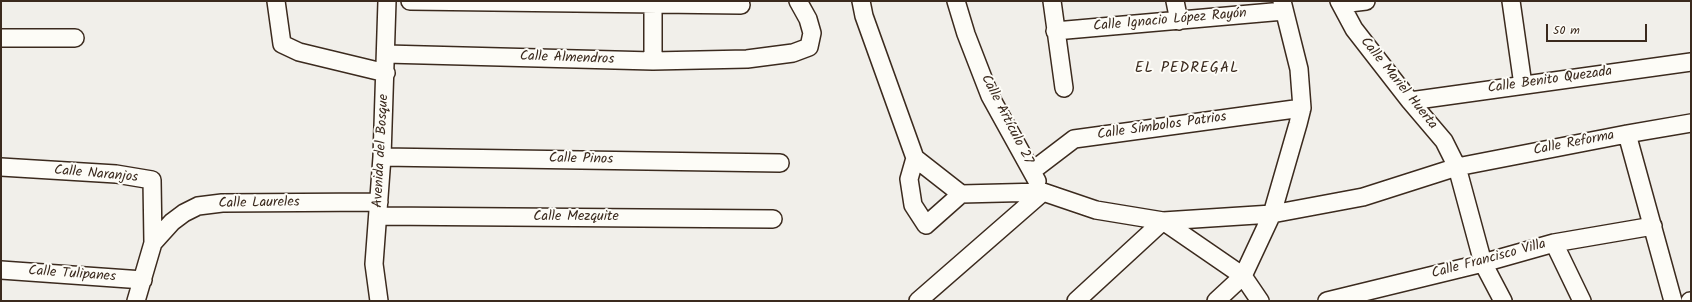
<!DOCTYPE html>
<meta charset="utf-8">
<style>
body{margin:0}
#map{position:relative;width:1692px;height:302px;overflow:hidden;background:#f1efea;font-family:Kalam,sans-serif}
canvas{display:block}
.frame{position:absolute;inset:0;border:2px solid #3b2a1e;pointer-events:none}
.scale{position:absolute;left:1546px;top:24px;width:101px;height:18px;box-sizing:border-box;border:2px solid #3b2a1e;border-top:0;padding-left:5px;font-size:12px;line-height:14px;white-space:nowrap;color:#3b2a1e;-webkit-text-stroke:3px #fdfcf7;paint-order:stroke}
</style>
<div id="map">
<canvas width="1692" height="302"></canvas>
<div class="frame"></div>
<div class="scale">50 m</div>
</div>
<script>
const ctx = document.querySelector('canvas').getContext('2d');
ctx.lineJoin = 'round';
function toPath(rows) {
  const path = new Path2D();
  for (const r of rows) {
    path.moveTo(r[0], r[1]);
    for (let i = 2; i < r.length; i += 2) path.lineTo(r[i], r[i + 1]);
  }
  return path;
}
function stroke(path, color, width, dash) {
  ctx.strokeStyle = color;
  ctx.lineWidth = width;
  ctx.lineCap = dash ? 'butt' : 'round';
  ctx.setLineDash(dash || []);
  ctx.stroke(path);
}
function drawText(font, color, halo, rows, align = 'center') {
  ctx.font = font + ' Kalam,sans-serif';
  ctx.lineWidth = 4;
  ctx.setLineDash([]);
  ctx.textBaseline = 'middle';
  ctx.strokeStyle = halo;
  ctx.fillStyle = color;
  for (const [text, x, y, turn = 0] of rows) {
    ctx.save();
    ctx.translate(x, y);
    ctx.rotate((+turn || 0) * Math.PI / 180);
    ctx.textAlign = isNaN(turn) ? turn : align;
    if (halo) ctx.strokeText(text, 0, 0);
    ctx.fillText(text, 0, 0);
    ctx.restore();
  }
}
const minor = toPath([
 [276,1,282,44,299,52,386,73],
 [410,1,741,5],
 [861,1,864,16,915,158,961,194,1043,192,1096,210,1163,221,1243,276,1260,301],
 [956,1,966,34,990,96,1037,181],
 [1052,1,1064,88],
 [1175,1,1179,21],
 [1339,1,1354,29,1410,101,1444,141,1457,167,1483,263,1503,301],
 [1511,1,1523,85],
 [1341,4,1366,1],
 [1055,31,1284,11],
 [1,38,75,38],
 [386,54,653,61,747,59,793,53,809,47,812,33,808,19,798,1],
 [653,61,653,1],
 [1410,101,1691,62],
 [1627,134,1673,301],
 [382,157,780,163],
 [915,158,909,179,913,205,926,225,961,194],
 [1,167,116,174,152,180,153,243,136,301],
 [1032,171,1074,139,1302,108],
 [378,216,773,219],
 [153,243,172,222,184,213,198,206,222,203,379,202],
 [1554,243,1582,301],
 [1,270,143,280],
 [379,301,374,264,382,157,387,1],
 [918,301,1043,192],
 [1076,301,1163,221,1272,214,1363,197,1457,167,1627,134,1691,123],
 [1216,301,1243,276,1272,214,1298,124,1302,108,1299,69,1282,1],
 [1327,301,1483,263,1554,243,1653,226],
 [1690,301,1691,301]
]);
stroke(minor, '#3b2a1e', 20);
stroke(minor, '#fdfcf7', 17);
drawText('14px', '#3b2a1e', '#fdfcf7', [
 ["Calle Ignacio López Rayón",1170,21,-5],
 ["Calle Almendros",567,59,2],
 ["Calle Benito Quezada",1550,81,-8],
 ["Calle Mariel Huerta",1398,84,51],
 ["Calle Artículo 27",1006,120,63],
 ["Calle Símbolos Patrios",1162,127,-8],
 ["Calle Reforma",1574,144,-11],
 ["Avenida del Bosque",382,151,-87],
 ["Calle Pinos",581,160,1],
 ["Calle Naranjos",96,175,5],
 ["Calle Laureles",259,204,-1],
 ["Calle Mezquite",576,218],
 ["Calle Francisco Villa",1489,260,-15],
 ["Calle Tulipanes",72,275,4]
]);
ctx.letterSpacing = '1px';
drawText('15px', '#3b2a1e', '#fdfcf7', [
 ["EL PEDREGAL",1187,69]
]);
ctx.letterSpacing = '0px';
</script>
